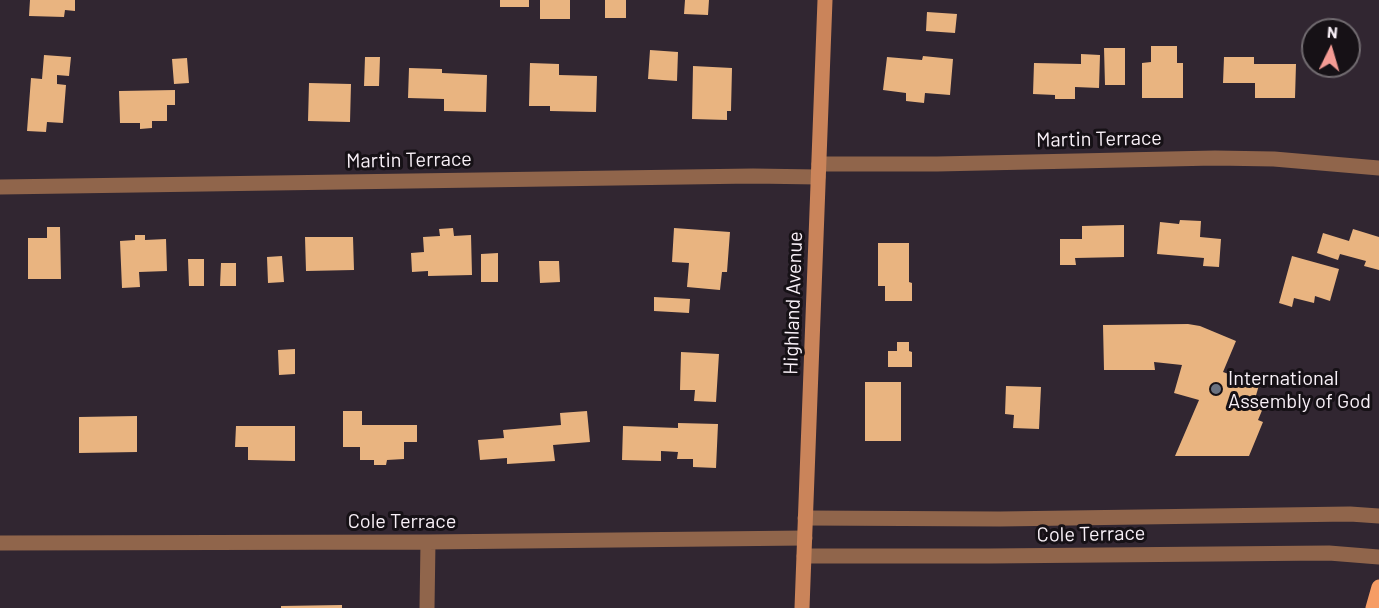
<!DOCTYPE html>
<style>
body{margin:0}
#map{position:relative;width:1379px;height:608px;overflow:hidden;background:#312631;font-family:Barlow,sans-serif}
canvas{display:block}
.north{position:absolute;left:1301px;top:18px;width:60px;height:60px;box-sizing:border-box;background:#161116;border:2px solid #716b70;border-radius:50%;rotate:5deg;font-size:16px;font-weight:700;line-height:24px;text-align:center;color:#f9f1f8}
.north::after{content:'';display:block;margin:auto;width:21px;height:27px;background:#f59c95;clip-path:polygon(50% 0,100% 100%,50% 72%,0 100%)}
</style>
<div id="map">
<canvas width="1379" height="608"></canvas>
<div class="north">N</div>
</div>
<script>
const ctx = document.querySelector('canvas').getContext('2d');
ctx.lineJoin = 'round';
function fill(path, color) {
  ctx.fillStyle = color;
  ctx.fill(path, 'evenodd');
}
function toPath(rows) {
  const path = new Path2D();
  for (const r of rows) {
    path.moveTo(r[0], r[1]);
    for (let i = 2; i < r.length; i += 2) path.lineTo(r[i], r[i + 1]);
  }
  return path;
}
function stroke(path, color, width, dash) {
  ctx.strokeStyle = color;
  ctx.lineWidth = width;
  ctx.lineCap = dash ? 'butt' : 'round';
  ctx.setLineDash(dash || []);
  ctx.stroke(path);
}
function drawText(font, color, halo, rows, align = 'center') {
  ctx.font = font + ' Barlow,sans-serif';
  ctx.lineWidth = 6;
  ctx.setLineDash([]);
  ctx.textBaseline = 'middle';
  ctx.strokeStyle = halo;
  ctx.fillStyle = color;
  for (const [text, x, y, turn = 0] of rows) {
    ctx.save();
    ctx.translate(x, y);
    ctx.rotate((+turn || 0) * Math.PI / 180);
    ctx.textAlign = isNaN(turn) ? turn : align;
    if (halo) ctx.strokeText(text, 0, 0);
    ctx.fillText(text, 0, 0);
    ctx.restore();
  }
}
fill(toPath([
 [30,0,75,0,75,11,65,10,64,17,29,16],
 [500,0,529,0,529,7,500,7],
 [540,0,570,0,570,19,540,19],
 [605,0,626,0,626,18,605,18],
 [685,0,709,0,708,15,684,14],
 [927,12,957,14,955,33,926,31],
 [1151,46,1177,46,1177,63,1183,63,1183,98,1142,98,1142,63,1151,62],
 [1104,48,1125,48,1125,85,1105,85],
 [650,50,678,52,677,81,648,79],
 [1081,54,1100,55,1099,88,1075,87,1075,99,1055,99,1055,95,1033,94,1034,63,1081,64],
 [44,55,71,57,69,76,57,75,57,84,66,85,63,123,47,122,46,132,27,131,31,78,42,79],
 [923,56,953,59,950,95,925,93,924,103,906,101,906,93,883,90,887,57,922,60],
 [365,57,380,57,379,86,364,86],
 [1224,57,1254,57,1254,64,1296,64,1295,98,1255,98,1255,83,1223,83],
 [187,58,189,83,174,84,172,59],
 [530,63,559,64,559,75,597,76,596,112,550,111,550,106,529,106],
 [693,66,732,68,731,111,727,111,727,120,692,119],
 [409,68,442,69,442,73,487,75,486,112,444,111,444,99,408,98],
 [309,83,351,84,350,122,308,121],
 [175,90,175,105,167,105,167,121,152,121,152,128,140,129,140,123,120,123,119,91],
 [1180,220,1201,221,1200,237,1221,239,1219,267,1203,266,1204,258,1157,254,1160,222,1179,224],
 [1124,225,1124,257,1075,258,1076,265,1060,265,1060,239,1082,239,1082,226],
 [47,227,60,227,61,279,28,279,28,238,47,238],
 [453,228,454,236,471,235,472,275,428,276,428,271,412,272,411,253,424,252,423,237,440,236,439,229],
 [674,228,730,232,727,272,722,272,720,290,687,287,689,263,672,262],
 [1353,229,1379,237,1379,270,1364,266,1366,261,1340,254,1338,260,1317,253,1323,233,1349,241],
 [135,235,145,235,145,240,166,239,167,271,139,272,140,287,122,288,120,241,135,240],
 [305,237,353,237,354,270,306,271],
 [878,243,909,243,909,282,912,283,912,301,885,301,885,286,878,286],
 [498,253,498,282,481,282,481,254],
 [282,256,284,282,268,283,267,257],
 [1292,256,1339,269,1330,301,1315,296,1314,303,1294,298,1292,307,1279,303],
 [188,259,204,259,204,286,189,286],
 [539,261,559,261,560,282,540,283],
 [221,263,236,263,236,286,220,286],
 [654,297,690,299,689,313,654,311],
 [1188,324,1200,326,1236,341,1223,372,1259,385,1255,399,1266,401,1258,420,1263,422,1249,456,1175,456,1199,400,1174,393,1182,365,1154,362,1155,370,1104,370,1103,325],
 [897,342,909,342,909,351,912,352,912,367,888,367,888,351,897,351],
 [295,349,295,374,279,375,278,350],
 [681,352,719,354,716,402,694,401,695,390,680,390],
 [865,382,901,382,901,441,865,441],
 [1006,386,1041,387,1039,429,1013,428,1014,415,1005,414],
 [343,411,362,411,362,425,417,425,417,442,404,442,404,459,387,460,386,465,374,465,374,460,360,460,360,447,343,447],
 [587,411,590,442,553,445,555,461,507,464,507,458,480,460,478,440,504,438,503,430,561,425,560,413],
 [137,416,137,452,79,453,79,417],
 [678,423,718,424,716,468,693,467,693,459,677,459,678,452,661,451,661,461,622,460,623,426,678,428],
 [236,426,295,426,295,461,248,460,248,447,235,447],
 [342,605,342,608,281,608,281,606]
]), '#e9b480');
stroke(toPath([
 [819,164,937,164,1215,158,1274,159,1379,168],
 [0,187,753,176,818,177],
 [805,518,1000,519,1350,514,1379,516],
 [0,543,428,542,805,538],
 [804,556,989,556,1329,553,1379,557],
 [427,608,428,542]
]), '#90654b', 15);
stroke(toPath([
 [802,608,825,0]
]), '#ca845a', 15);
stroke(toPath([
 [1373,608,1379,587]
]), '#f69d65', 15);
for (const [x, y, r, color] of [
 [1216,389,6,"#6b7280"]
]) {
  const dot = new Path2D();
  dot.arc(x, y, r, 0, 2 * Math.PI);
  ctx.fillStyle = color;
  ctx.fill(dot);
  stroke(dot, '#161116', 2);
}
drawText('20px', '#f9f1f8', '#161116', [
 ["Martin Terrace",1099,139,-1],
 ["Martin Terrace",409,160,-1],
 ["Highland Avenue",793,303,-88],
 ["Cole Terrace",402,521],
 ["Cole Terrace",1091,534,-1]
]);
drawText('20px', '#f9f1f8', '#161116', [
 ["International",1228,378],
 ["Assembly of God",1228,401]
], 'left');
</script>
